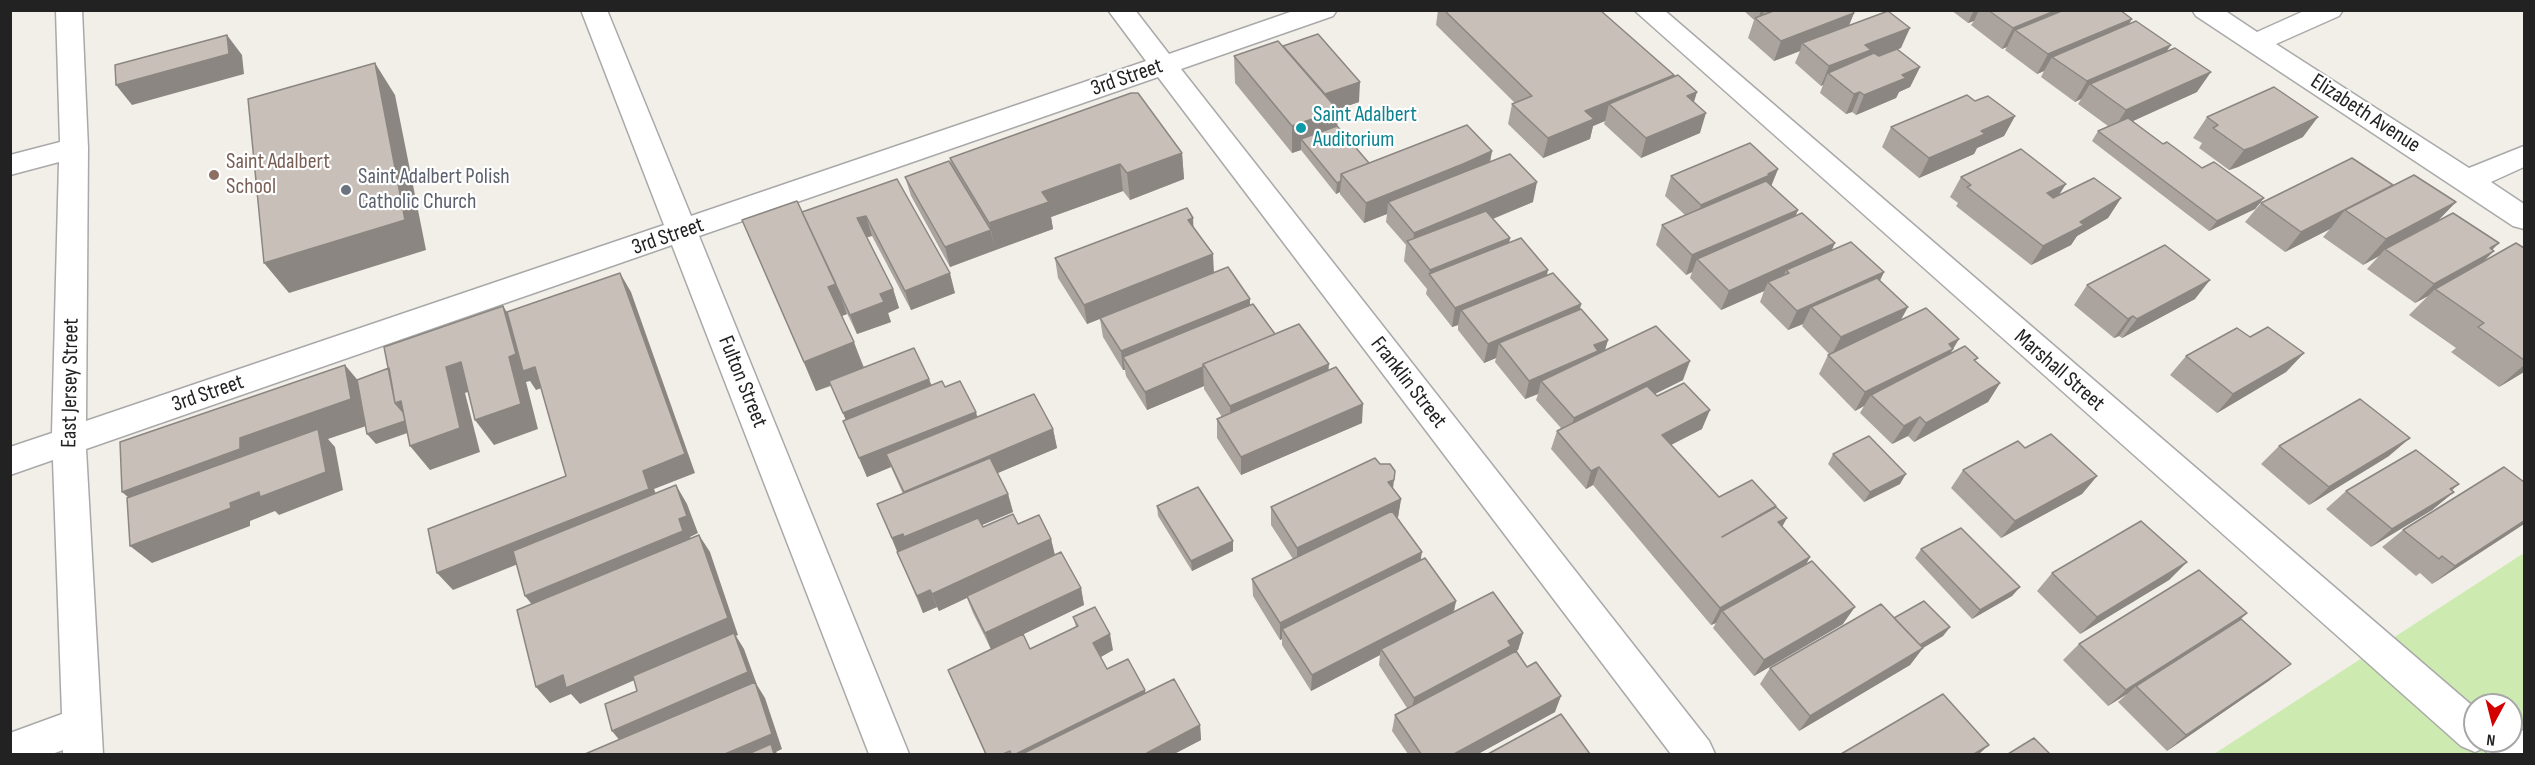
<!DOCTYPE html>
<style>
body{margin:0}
#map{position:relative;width:2535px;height:765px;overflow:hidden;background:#f2efe9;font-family:"Sofia Sans Condensed",sans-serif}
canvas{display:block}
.frame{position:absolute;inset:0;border:12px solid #222;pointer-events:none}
.north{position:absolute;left:2463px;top:693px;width:60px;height:60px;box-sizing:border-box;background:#fff;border:2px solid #a7a7a7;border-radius:50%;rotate:187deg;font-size:16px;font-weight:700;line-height:24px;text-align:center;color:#222}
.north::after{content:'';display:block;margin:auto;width:21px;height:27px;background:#d40000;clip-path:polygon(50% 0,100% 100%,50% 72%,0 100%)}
</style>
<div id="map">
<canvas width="2535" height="765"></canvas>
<div class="frame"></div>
<div class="north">N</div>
</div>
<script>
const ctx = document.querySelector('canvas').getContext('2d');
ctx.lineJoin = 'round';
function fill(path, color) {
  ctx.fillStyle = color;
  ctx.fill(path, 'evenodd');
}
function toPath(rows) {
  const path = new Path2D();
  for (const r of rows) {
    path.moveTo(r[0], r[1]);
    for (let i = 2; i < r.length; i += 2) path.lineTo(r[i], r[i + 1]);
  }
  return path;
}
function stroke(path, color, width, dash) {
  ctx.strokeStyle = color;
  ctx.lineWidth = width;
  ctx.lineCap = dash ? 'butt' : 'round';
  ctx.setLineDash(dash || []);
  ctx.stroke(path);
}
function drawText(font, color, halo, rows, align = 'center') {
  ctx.font = font + ' "Sofia Sans Condensed",sans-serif';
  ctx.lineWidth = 4.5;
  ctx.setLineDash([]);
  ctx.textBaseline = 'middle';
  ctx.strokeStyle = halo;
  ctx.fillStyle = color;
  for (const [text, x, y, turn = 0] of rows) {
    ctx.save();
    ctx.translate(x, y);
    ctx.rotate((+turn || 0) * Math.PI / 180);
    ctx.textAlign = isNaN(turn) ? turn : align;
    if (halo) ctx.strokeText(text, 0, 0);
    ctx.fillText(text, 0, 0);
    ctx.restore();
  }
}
fill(toPath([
 [2524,553,2524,732,2494,754,2214,754],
 [2475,705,2511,705,2511,741,2475,741]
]), '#cdebb0');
const minor = toPath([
 [56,10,82,10,88,148,86,421,664,225,581,10,607,10,691,216,1146,61,1108,10,1135,10,1169,54,1296,10,1337,10,1333,16,1181,69,1709,741,1715,754,1671,754,1158,77,699,236,909,754,869,754,672,245,86,449,103,754,63,754,63,750,52,754,10,754,10,733,62,714,53,460,10,475,10,447,52,433,59,162,10,175,10,155,60,142,56,10],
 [1634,10,1664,10,2475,708,2475,741,2511,741,2511,726,2524,731,2524,754,2488,754,2484,748,2475,752,2461,746,1634,10],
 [2192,10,2224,10,2257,32,2306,10,2343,10,2339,16,2276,44,2469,168,2524,146,2524,167,2491,182,2524,204,2524,229,2513,226,2196,16,2192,10]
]);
stroke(minor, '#a9a9a9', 3);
fill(minor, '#fff');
fill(toPath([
 [1438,10,1600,10,1674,75,1674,77,1694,103,1700,133,1641,158,1604,124,1605,121,1593,126,1590,139,1543,158,1508,124,1512,104,1515,103,1436,25],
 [1743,10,1851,10,1854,13,1849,25,1901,48,1897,49,1920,67,1910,87,1899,92,1896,98,1856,115,1852,112,1846,114,1820,93,1823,85,1821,86,1795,63,1800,51,1774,61,1748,38,1754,20],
 [1951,10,2120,10,2129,24,2167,51,2197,92,2133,121,2163,144,2202,168,2264,198,2255,209,2209,231,2092,141,2098,131,2108,126,2078,104,2081,99,2075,102,2041,77,2044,71,2037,74,2005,50,2007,47,2002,49,1971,25,1974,21,1968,23],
 [1283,46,1359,102,1338,109,1337,126,1369,163,1492,151,1490,162,1533,202,1493,219,1510,238,1509,243,1581,304,1580,310,1608,340,1605,350,1683,380,1655,394,1702,429,1671,445,1719,497,1775,508,1782,527,1810,557,1806,564,1843,624,1754,676,1713,628,1716,623,1711,625,1593,485,1586,489,1551,449,1557,431,1561,428,1536,400,1538,394,1525,399,1495,362,1496,358,1484,363,1458,330,1458,325,1452,327,1426,294,1427,289,1404,261,1406,245,1386,222,1387,214,1364,223,1340,194,1340,192,1336,194,1301,150,1292,153,1235,83,1234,56],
 [2015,116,2004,136,1977,148,1974,154,1919,178,1882,147,1891,127],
 [2207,117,2303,137,2238,167,2229,170,2199,148,2202,143,2193,138],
 [1182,153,1184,179,1130,200,1123,191,1051,217,1053,229,950,267,911,196,905,177,951,164,950,158],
 [1778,169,1771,186,1798,210,1795,217,1832,250,1884,272,1880,281,1901,321,1951,354,1976,362,2000,383,1988,402,1914,442,1908,436,1892,444,1860,413,1864,406,1855,411,1819,374,1828,355,1830,355,1802,326,1803,324,1788,330,1760,302,1764,291,1721,310,1690,278,1692,272,1686,275,1656,245,1662,225,1685,215,1665,196,1671,176],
 [1961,177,2059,196,2121,198,2108,218,2077,236,2071,245,2031,265,1956,206,1958,203,1950,197],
 [897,179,955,293,911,310,872,236,867,237,893,289,899,308,888,313,891,322,857,334,844,307,847,314,842,316,864,367,929,379,931,386,945,387,977,417,1053,429,1057,448,997,473,1008,494,1013,512,982,525,983,527,1018,524,1051,539,1055,555,1081,588,1084,605,1023,634,1030,649,1076,627,1073,617,1113,650,1101,657,1107,669,1145,693,1200,725,1201,740,1174,754,985,754,948,670,991,649,973,613,967,598,939,611,937,607,923,613,877,504,903,494,891,467,867,477,843,421,846,420,831,386,816,391,742,220,802,212],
 [2393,185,2456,202,2437,221,2492,250,2482,262,2524,248,2524,372,2499,387,2451,352,2456,348,2409,315,2428,296,2415,303,2367,269,2379,256,2363,265,2323,237,2330,229,2285,252,2245,222,2261,203],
 [1194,228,1214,273,1250,305,1275,334,1328,371,1362,423,1241,475,1217,438,1217,419,1222,417,1204,389,1204,386,1147,410,1126,376,1125,370,1123,370,1103,337,1100,319,1087,324,1058,278,1055,258],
 [2087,285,2195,299,2122,338,2119,336,2114,338,2074,305],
 [2250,337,2304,353,2286,372,2217,413,2170,375,2186,356],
 [2279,446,2389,456,2309,505,2261,464],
 [2025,448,2097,476,2082,494,2001,538,1951,488,1963,470],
 [1833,454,1900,484,1864,502,1828,464],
 [2524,482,2524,524,2432,584,2420,573,2416,576,2382,547,2403,530],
 [2459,484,2452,490,2454,492,2432,510,2371,547,2326,509,2346,491],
 [1393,489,1401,499,1398,517,1397,518,1421,560,1456,601,1454,612,1523,633,1518,650,1516,651,1555,712,1478,754,1408,754,1392,731,1395,715,1407,708,1379,665,1380,655,1311,691,1282,645,1282,639,1280,640,1253,596,1252,579,1293,559,1271,525,1271,507],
 [1157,506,1233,541,1233,551,1192,571,1158,516],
 [1921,549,2020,587,2012,596,1972,619,1915,558],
 [2187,562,2169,580,2080,634,2037,591,2052,573],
 [2247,613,2241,619,2270,680,2167,751,2118,702,2127,694,2108,706,2063,660,2079,644],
 [1894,618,1950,627,1943,636,1923,648,1910,665,1799,731,1760,684,1770,668]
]), '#aba49e');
fill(toPath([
 [1761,10,1764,10,1761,21,1758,21],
 [1974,10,1979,10,1974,21,1968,23],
 [2057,10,2087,10,2015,30,2007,47,2002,49,2013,28],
 [1854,13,1846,33,1802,43,1800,51,1774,61,1781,41],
 [2132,19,2120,39,2052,57,2044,71,2037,74,2048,54],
 [1910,28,1901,48,1866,62,1828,73,1823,85,1821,86,1829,66,1865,45],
 [227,35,242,55,244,74,132,105,116,85],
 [2171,45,2158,65,2090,84,2081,99,2075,102,2087,81],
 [375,63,395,95,426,250,289,293,264,263],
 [1920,67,1910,87,1899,92,1896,98,1856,115,1864,95,1902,75],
 [2211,72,2197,92,2113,130,2126,110],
 [1674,75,1668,95,1609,104,1605,121,1593,126,1590,139,1543,158,1548,138,1585,111],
 [1360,82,1359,102,1318,116,1319,96],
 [1697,92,1691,112,1687,96],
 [1860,92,1852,112,1846,114,1854,94],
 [1338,110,1337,136,1301,139,1301,150,1292,153,1292,126],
 [1706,113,1700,133,1641,158,1646,138],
 [2015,116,2004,136,1977,148,1974,154,1919,178,1929,158,1981,131],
 [2318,117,2303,137,2238,167,2229,170,2244,150],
 [1492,151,1488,171,1388,202,1387,214,1364,223,1366,203],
 [1182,153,1184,179,1130,200,1127,173],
 [1120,164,1123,191,1051,217,1053,229,995,250,989,223,1042,192],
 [1778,169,1770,189,1695,225,1701,205],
 [1341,181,1340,192,1336,194,1337,183],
 [1537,182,1533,202,1414,251,1412,249,1414,233],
 [2066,184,2054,203,2047,193],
 [2393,185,2345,210,2330,229,2285,252,2301,232],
 [2121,198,2108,218,2077,236,2071,245,2031,265,2043,246,2080,222],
 [2264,198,2255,209,2209,231,2217,221],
 [2456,202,2431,228,2385,249,2379,256,2363,265,2386,239],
 [1798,210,1789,230,1697,259,1692,272,1686,275,1692,255],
 [866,216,872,236,864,238,857,218],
 [1193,218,1194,237,1188,220],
 [991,230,995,250,950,267,945,247],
 [1510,238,1506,257,1429,275,1430,270],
 [1835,243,1826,263,1789,273,1786,270,1780,284,1768,282,1764,291,1721,310,1729,291],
 [2499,243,2488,254,2494,251,2474,271,2435,289,2428,296,2415,303,2434,284],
 [1213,254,1214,273,1087,324,1084,305],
 [1548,270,1544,290,1461,310,1458,325,1452,327,1455,308],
 [1884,272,1874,292,1811,307,1803,324,1788,330,1797,311],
 [620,273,631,292,695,473,654,489,661,507,453,590,437,573,643,471],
 [950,273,955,293,911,310,905,291],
 [2210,280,2195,299,2122,338,2137,319],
 [836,284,847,314,839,317,828,287],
 [893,289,899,308,888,313,891,322,857,334,850,315,880,294],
 [1250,299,1250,318,1123,357,1125,370,1123,370,1121,351],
 [1581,304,1576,324,1499,343,1496,358,1484,363,1488,344],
 [503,306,520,332,535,367,547,386,536,390,530,381,526,382,538,429,494,445,475,420,509,357],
 [1908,307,1897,327,1831,356,1841,337],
 [2133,316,2119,336,2114,338,2128,319],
 [1959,339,1942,368,1871,395,1864,406,1855,411,1865,392,1949,344],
 [1608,340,1602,359,1541,381,1538,394,1525,399,1529,381,1594,345],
 [854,342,865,372,816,391,804,362],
 [2304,353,2286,372,2217,413,2233,394],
 [1690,361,1683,380,1568,437,1574,418],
 [461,362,480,387,465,393,480,452,430,470,410,446,446,367],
 [1329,364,1327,389,1231,431,1230,406],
 [345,365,366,390,372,424,328,439,335,447,343,490,279,515,275,511,250,521,250,526,152,563,130,546,230,503,259,492,326,472,150,516,122,492,240,438],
 [2524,365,2524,372,2499,387],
 [1203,367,1204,386,1147,410,1145,392],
 [929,379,933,389,847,423,843,413],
 [2000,383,1988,402,1914,442,1926,423],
 [401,401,416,430,376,444,367,434,395,403],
 [1363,404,1362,423,1241,475,1241,457],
 [1710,410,1702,429,1655,453,1662,435],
 [976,412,981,430,886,454,891,467,867,477,859,458],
 [1920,417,1908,436,1892,444,1904,426],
 [1053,429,1057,448,911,510,904,492],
 [2410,438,2389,456,2309,505,2329,487],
 [1599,467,1593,485,1586,489,1591,471],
 [1395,471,1392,498,1388,482],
 [1906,474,1900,484,1864,502,1870,492],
 [2097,476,2082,494,2001,538,2015,521],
 [2459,484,2440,500,2454,492,2432,510,2371,547,2392,529],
 [676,485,687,504,698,533,690,537,694,549,539,613,525,596,679,519],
 [1008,494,1013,512,911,555,899,556,892,538],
 [1401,499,1398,517,1297,565,1297,548],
 [1787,518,1777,536,1778,522],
 [2524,521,2524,524,2432,584,2455,566],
 [699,535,710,552,738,635,736,636,744,649,757,685,765,698,782,749,776,752,778,754,725,754,625,747,612,731,735,636,580,704,571,694,550,703,536,687],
 [1051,539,1055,556,939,611,932,594],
 [1233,541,1233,551,1192,571,1191,561],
 [1422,552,1419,570,1282,629,1282,639,1280,640,1280,623],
 [1810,557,1800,575,1722,611,1716,623,1711,625,1720,608],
 [2187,562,2169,580,2080,634,2097,617],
 [2020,587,2012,596,1972,619,1980,610],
 [1081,588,1084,605,991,650,985,633],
 [930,590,937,607,923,613,917,596],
 [1456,601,1452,618,1381,649,1380,655,1311,691,1312,675],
 [1855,607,1843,624,1754,676,1764,660],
 [2247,613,2228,630,2136,686,2127,694,2108,706,2126,690],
 [1950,627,1943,636,1916,652,1923,648,1910,665,1799,731,1810,716],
 [1523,633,1518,650,1411,713,1414,698,1508,641],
 [1110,634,1113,650,1097,659,1093,643],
 [2291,664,2270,680,2167,751,2186,735],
 [1145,690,1147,706,1051,754,1016,754],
 [1561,696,1555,712,1478,754,1454,754],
 [1200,725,1201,740,1174,754,1147,754,1147,753],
 [1989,745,1979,754,1974,754]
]), '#8b8681');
const building = toPath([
 [1444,10,1600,10,1674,75,1585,111,1594,119,1548,138,1512,104,1532,96,1444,10],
 [1776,10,1851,10,1854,13,1781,41,1755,18,1776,10],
 [1988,10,2057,10,2013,28,1988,10],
 [2064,10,2120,10,2132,19,2048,54,2015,30,2064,10],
 [1888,11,1910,28,1865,45,1871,50,1829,66,1802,43,1888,11],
 [2136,21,2171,45,2087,81,2052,57,2136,21],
 [1318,34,1360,82,1325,94,1283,46,1318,34],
 [227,35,229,54,116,85,115,65,227,35],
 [1278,41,1338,110,1292,126,1234,56,1278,41],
 [2175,48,2211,72,2126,110,2090,84,2175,48],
 [1897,49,1920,67,1902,75,1906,78,1864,95,1860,92,1854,94,1828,73,1874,53,1879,56,1897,49],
 [375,63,405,220,264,263,248,99,375,63],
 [1678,75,1697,92,1687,96,1706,113,1646,138,1609,104,1678,75],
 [2274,87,2318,117,2253,147,2244,150,2213,128,2218,125,2207,117,2274,87],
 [1131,93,1138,93,1182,153,1127,173,1120,164,1042,192,1049,202,989,223,950,158,1131,93],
 [1967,95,1975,101,1988,96,2015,116,1981,131,1985,134,1929,158,1891,127,1967,95],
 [2128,118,2163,144,2167,142,2202,168,2214,162,2264,198,2217,221,2098,131,2128,118],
 [1467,125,1492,151,1463,164,1366,203,1341,174,1467,125],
 [1337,126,1369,163,1341,174,1341,181,1337,183,1301,139,1337,126],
 [1750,143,1778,169,1768,174,1770,175,1701,205,1671,176,1750,143],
 [2021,149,2066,184,2047,193,2053,198,2094,178,2121,198,2080,222,2084,225,2043,246,1967,187,1971,185,1961,177,2021,149],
 [1510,154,1537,182,1414,233,1388,202,1510,154],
 [2352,158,2393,185,2301,232,2261,203,2352,158],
 [949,161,991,230,945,247,905,177,949,161],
 [2414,175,2456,202,2386,239,2345,210,2414,175],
 [897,179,950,273,905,291,866,216,857,218,893,289,880,294,884,302,850,315,802,212,897,179],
 [1766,181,1798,210,1692,255,1662,225,1766,181],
 [797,201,836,284,828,287,854,342,804,362,742,220,797,201],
 [1187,208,1193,218,1188,220,1213,254,1084,305,1055,258,1187,208],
 [1486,211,1510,238,1430,270,1407,241,1486,211],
 [1802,213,1835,243,1729,291,1697,259,1802,213],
 [2453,213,2499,243,2490,248,2494,251,2434,284,2385,249,2453,213],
 [1521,238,1548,270,1455,308,1429,274,1521,238],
 [1851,242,1884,272,1797,311,1768,282,1789,273,1786,270,1851,242],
 [2516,243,2524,248,2524,360,2478,327,2484,323,2435,289,2516,243],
 [2165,245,2210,280,2137,319,2133,316,2128,319,2087,285,2165,245],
 [1228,267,1250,299,1121,351,1100,318,1228,267],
 [620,273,685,454,643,471,649,489,437,573,428,529,566,476,535,367,523,371,507,312,620,273],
 [1553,273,1581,304,1488,344,1461,310,1553,273],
 [1877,278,1908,307,1841,337,1811,307,1877,278],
 [1253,304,1275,334,1203,364,1203,367,1145,392,1123,357,1253,304],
 [503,306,516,354,509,357,521,404,475,420,461,362,446,367,460,428,410,446,401,401,395,403,384,347,503,306],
 [1926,308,1959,339,1949,344,1953,349,1865,392,1828,355,1926,308],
 [1581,309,1608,340,1594,345,1598,351,1529,381,1499,343,1581,309],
 [1299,324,1329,364,1230,406,1203,364,1299,324],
 [1656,326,1690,361,1574,418,1541,381,1656,326],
 [2268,327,2304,353,2233,394,2186,356,2237,328,2250,337,2268,327],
 [1965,346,1978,358,1974,360,2000,383,1926,423,1920,417,1904,426,1871,395,1965,346],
 [914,348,929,379,843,413,829,381,914,348],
 [345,365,351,399,240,438,240,449,122,492,120,442,345,365],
 [1336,367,1363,404,1241,457,1217,419,1336,367],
 [389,368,395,403,403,412,405,421,367,434,357,380,389,368],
 [942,381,945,387,960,381,976,412,859,458,843,421,942,381],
 [1684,383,1710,410,1662,435,1719,497,1752,480,1776,506,1722,537,1776,507,1787,518,1778,522,1810,557,1720,608,1599,467,1591,471,1557,431,1647,386,1657,396,1684,383],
 [1034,394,1053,429,904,492,886,454,1034,394],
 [2360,399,2410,438,2329,487,2279,446,2360,399],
 [318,429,326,472,260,497,259,492,230,503,231,508,130,546,127,498,318,429],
 [2051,434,2097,476,2015,521,1963,470,2018,441,2025,448,2051,434],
 [1869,436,1906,474,1870,492,1833,454,1869,436],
 [2416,450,2459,484,2450,489,2454,492,2392,529,2346,491,2416,450],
 [990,458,1008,494,904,537,903,534,892,538,877,504,990,458],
 [1375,458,1380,464,1390,464,1395,471,1394,480,1388,482,1401,499,1297,548,1271,507,1375,458],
 [2504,467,2524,482,2524,521,2455,566,2442,556,2439,559,2403,530,2504,467],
 [676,485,687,516,679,519,683,531,525,596,513,551,676,485],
 [1198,487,1233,541,1191,561,1157,506,1198,487],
 [1392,511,1422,552,1280,623,1252,579,1392,511],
 [1013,514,1018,524,1039,515,1051,539,932,594,930,590,917,596,897,552,978,518,983,527,1013,514],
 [2141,521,2187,562,2097,617,2052,573,2141,521],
 [1961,528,2020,587,1980,610,1921,549,1961,528],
 [699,535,728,618,566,688,563,675,536,687,517,610,699,535],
 [1061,552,1081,588,985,633,967,596,1061,552],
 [1425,558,1456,601,1312,675,1282,629,1425,558],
 [1812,561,1855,607,1764,660,1722,611,1812,561],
 [2199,570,2247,613,2126,690,2079,644,2199,570],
 [1493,592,1523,633,1508,641,1511,646,1414,698,1381,649,1493,592],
 [1924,601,1950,627,1920,645,1894,618,1924,601],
 [1881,604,1923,648,1810,716,1770,668,1881,604],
 [1095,607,1110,634,1093,643,1107,669,1128,659,1145,690,1016,754,1011,754,1010,751,1003,754,986,754,948,670,1023,634,1030,649,1078,626,1073,617,1095,607],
 [2241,619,2291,664,2186,735,2136,686,2241,619],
 [734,633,748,672,612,731,605,704,637,691,633,676,734,633],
 [1516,651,1527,667,1536,662,1561,696,1454,754,1421,754,1395,715,1516,651],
 [1174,679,1200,725,1147,753,1148,754,1022,754,1174,679],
 [755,682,772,734,725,754,585,754,755,682],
 [1943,694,1989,745,1974,754,1841,754,1943,694],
 [1561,714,1590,754,1488,754,1561,714],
 [2034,738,2050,754,2008,754,2034,738],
 [771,744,774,754,748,754,771,744]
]);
fill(building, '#c7bfb8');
stroke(building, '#8b8681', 1.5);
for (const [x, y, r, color] of [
 [1301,128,6,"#0f9aa8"],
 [214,175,6,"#8d6e63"],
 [346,190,6,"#6b7280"]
]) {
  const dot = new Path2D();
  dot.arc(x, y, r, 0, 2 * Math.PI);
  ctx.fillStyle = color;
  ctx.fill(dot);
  stroke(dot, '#fff', 2);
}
drawText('22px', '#222', '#fff', [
 ["3rd Street",1127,78,-19],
 ["Elizabeth Avenue",2365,114,33],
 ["3rd Street",668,237,-19],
 ["Marshall Street",2059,371,41],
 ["Fulton Street",742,382,68],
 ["East Jersey Street",71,383,-89],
 ["Franklin Street",1408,383,52],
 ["3rd Street",208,394,-19]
]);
drawText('22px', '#0d838f', '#fff', [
 ["Saint Adalbert",1313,115],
 ["Auditorium",1313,140]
], 'left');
drawText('22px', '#785e54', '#fff', [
 ["Saint Adalbert",226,162],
 ["School",226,187]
], 'left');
drawText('22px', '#5b616d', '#fff', [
 ["Saint Adalbert Polish",358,177],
 ["Catholic Church",358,202]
], 'left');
</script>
